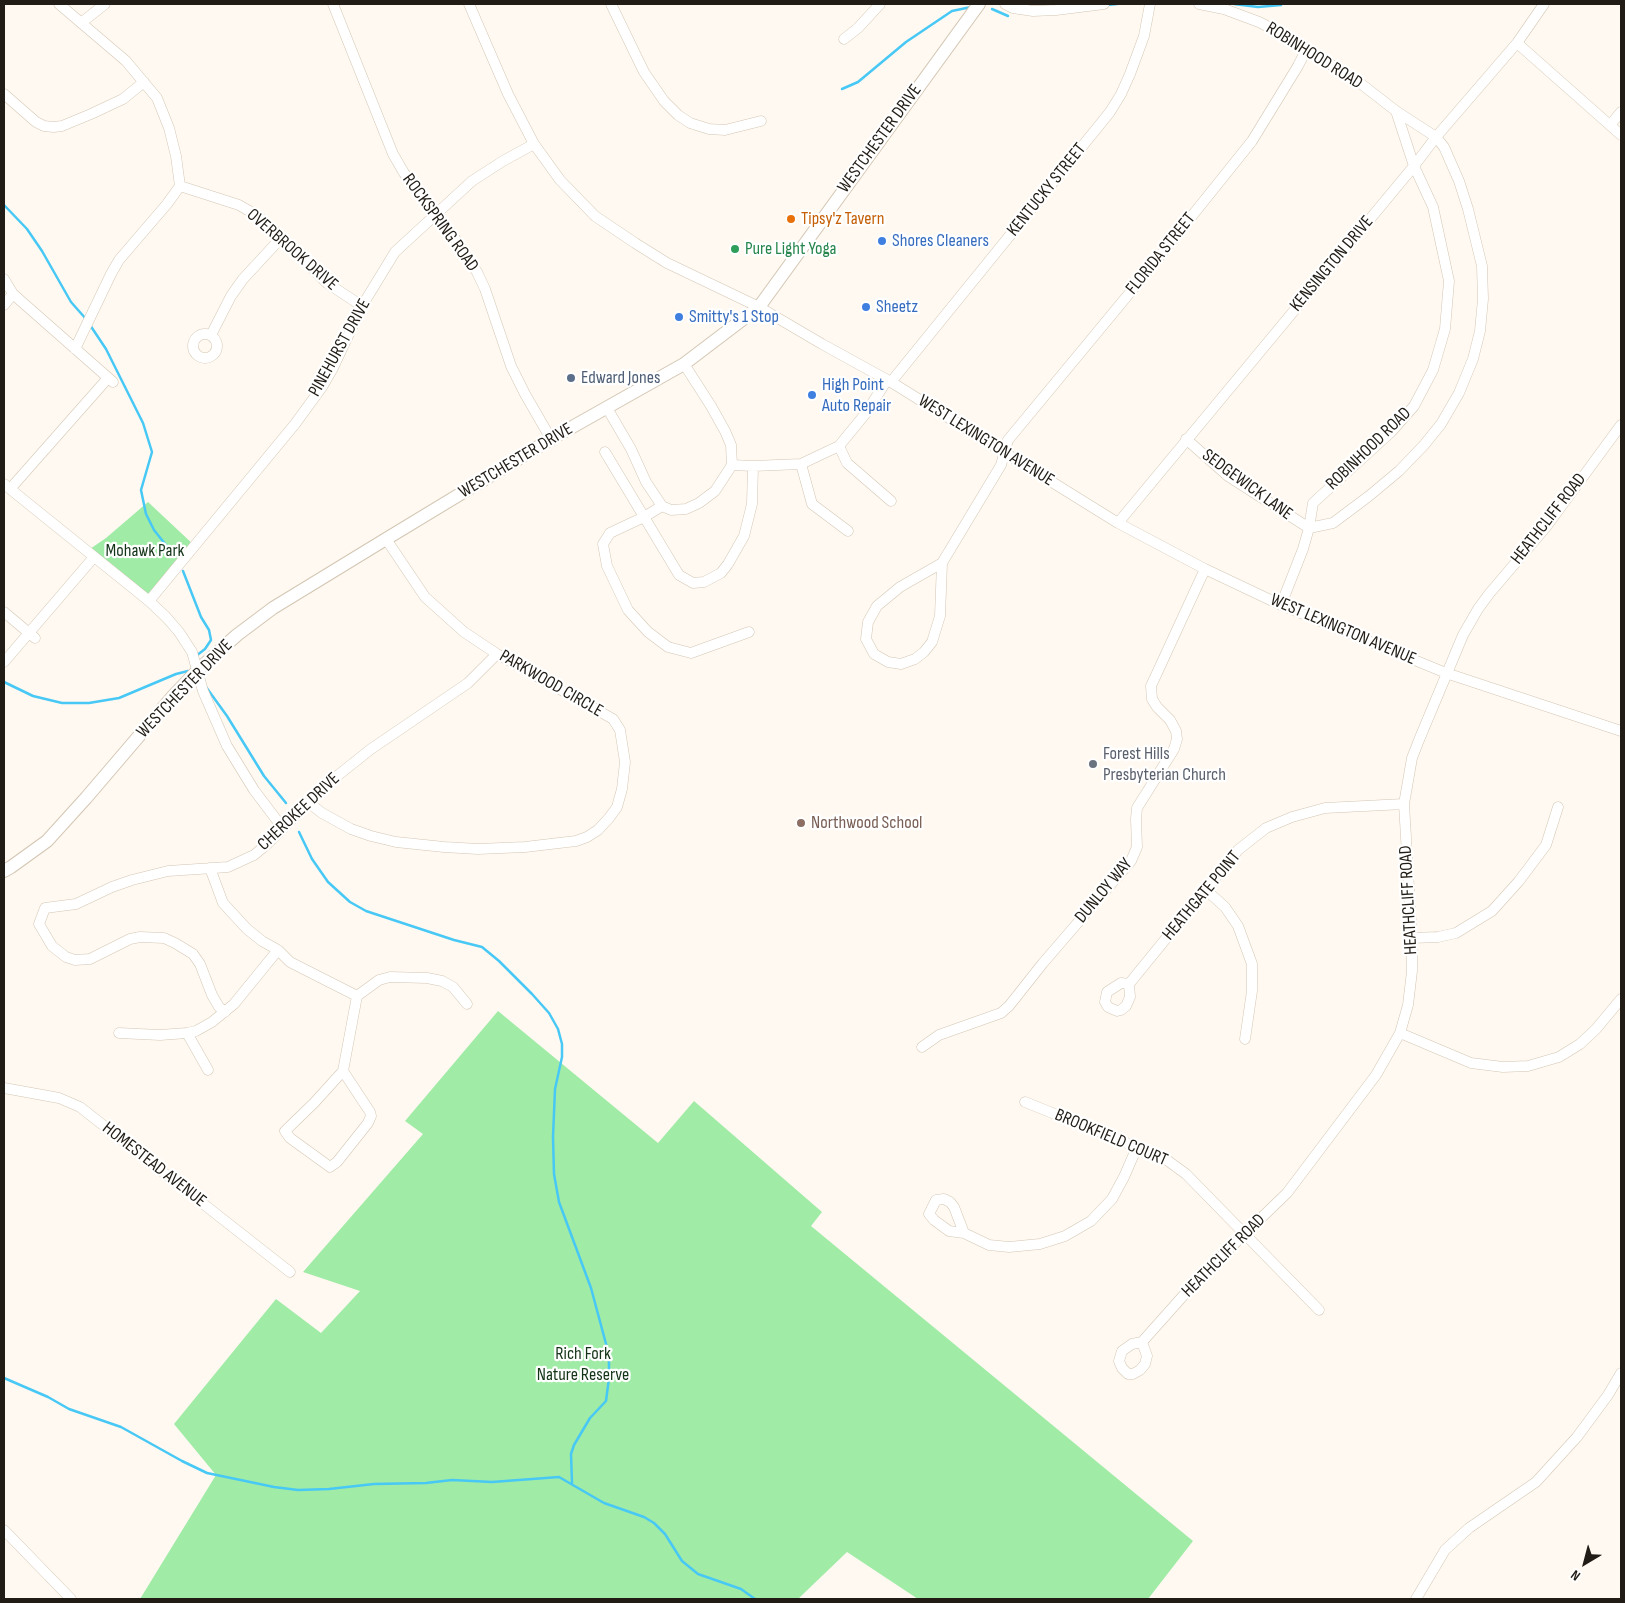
<!DOCTYPE html>
<style>
body{margin:0}
#map{position:relative;width:1625px;height:1603px;overflow:hidden;background:#fff9f1;font-family:"Sofia Sans Condensed",sans-serif}
canvas{display:block}
.frame{position:absolute;inset:0;border:5px solid #211c15;pointer-events:none}
.north{position:absolute;left:1560px;top:1538px;width:50px;height:50px;-webkit-text-stroke:4px #fff;paint-order:stroke;rotate:217deg;font-size:14px;font-weight:700;line-height:20px;text-align:center;color:#211c15}
.north::after{content:'';display:block;margin:auto;width:18px;height:22px;background:#211c15;clip-path:polygon(50% 0,100% 100%,50% 72%,0 100%)}
</style>
<div id="map">
<canvas width="1625" height="1603"></canvas>
<div class="frame"></div>
<div class="north">N</div>
</div>
<script>
const ctx = document.querySelector('canvas').getContext('2d');
ctx.lineJoin = 'round';
function fill(path, color) {
  ctx.fillStyle = color;
  ctx.fill(path, 'evenodd');
}
function toPath(rows) {
  const path = new Path2D();
  for (const r of rows) {
    if (r.length === 3) {
      path.moveTo(r[0] + r[2], r[1]);
      path.arc(r[0], r[1], r[2], 0, 2 * Math.PI);
      continue;
    }
    path.moveTo(r[0], r[1]);
    for (let i = 2; i < r.length; i += 2) path.lineTo(r[i], r[i + 1]);
  }
  return path;
}
function stroke(path, color, width, dash) {
  ctx.strokeStyle = color;
  ctx.lineWidth = width;
  ctx.lineCap = dash ? 'butt' : 'round';
  ctx.setLineDash(dash || []);
  ctx.stroke(path);
}
function drawText(font, color, halo, rows, align = 'center') {
  ctx.font = font + ' "Sofia Sans Condensed",sans-serif';
  ctx.lineWidth = 4.5;
  ctx.setLineDash([]);
  ctx.textBaseline = 'middle';
  ctx.strokeStyle = halo;
  ctx.fillStyle = color;
  for (const [text, x, y, turn = 0] of rows) {
    ctx.save();
    ctx.translate(x, y);
    ctx.rotate((+turn || 0) * Math.PI / 180);
    ctx.textAlign = isNaN(turn) ? turn : align;
    if (halo) ctx.strokeText(text, 0, 0);
    ctx.fillText(text, 0, 0);
    ctx.restore();
  }
}
fill(toPath([
 [148,502,195,546,149,601,87,551,106,538],
 [498,1011,658,1143,694,1101,822,1212,811,1226,1193,1541,1148,1599,918,1599,847,1552,798,1599,140,1599,216,1475,174,1424,276,1299,321,1333,360,1291,303,1272,423,1134,405,1121]
]), '#a0eba6');
stroke(toPath([
 [1234,4,1258,7,1281,5],
 [1107,5,1117,4],
 [992,9,1008,16],
 [842,89,858,82,906,42,952,11,971,7],
 [4,205,27,229,42,251,71,302,86,319],
 [90,325,106,349,143,423,152,452,141,490,146,514,154,530,173,554],
 [183,571,201,617,209,630,211,640,205,649,196,656],
 [4,682,33,696,62,703,89,703,119,698,176,674,188,671],
 [206,687,227,716,264,776,286,803],
 [299,832,312,859,328,882,350,902,366,911,454,940,482,947,499,961,532,994,549,1013,558,1029,562,1044,562,1057,555,1089,553,1137,554,1174,559,1202,591,1288,609,1355,609,1378,606,1401,590,1418,574,1445,571,1454,572,1483],
 [4,1378,48,1397,69,1409,121,1427,182,1461,207,1473,274,1487,298,1490,329,1489,374,1484,426,1483,452,1480,492,1482,559,1477,604,1503,644,1517,654,1523,665,1534,682,1561,698,1574,741,1589,755,1599]
]), '#48c8f5', 2.5);
const minor = toPath([
 [59,4,126,61,157,98,169,128,176,156,180,186,239,205,256,215,269,225,327,283,362,306],
 [333,4,393,154,404,173,452,234,477,272,485,289,511,366,525,394,551,439],
 [469,4,508,94,534,144,560,180,595,216,635,243,667,263,759,307,822,344,891,382,1118,523,1205,569,1281,605,1446,673,1621,731],
 [611,4,644,72,664,101,678,115,690,123,709,129,725,130,761,121],
 [1005,4,1013,8,1033,11,1056,10,1104,4],
 [1199,4,1224,9,1259,22,1286,36,1360,83,1396,111,1436,137,1444,147,1459,181,1468,209,1482,266,1483,299,1480,331,1473,359,1459,393,1441,424,1424,445,1399,471,1369,496,1333,523,1309,528],
 [81,23,105,4],
 [844,39,858,28,880,4],
 [1517,43,1621,135],
 [4,94,36,122,44,126,54,127,62,126,91,114,123,99,144,82],
 [1610,125,1621,112],
 [4,279,13,294,113,382],
 [4,305,13,294],
 [205,346,12],
 [211,335,231,296,243,279,281,238],
 [75,349,111,274,119,260,167,204,180,186],
 [684,364,711,406,725,431,731,445,732,465],
 [891,382,1110,112,1121,94,1130,74,1144,36,1150,4],
 [607,408,631,449,646,482,662,506,671,510,686,509,699,503,715,491,732,465,753,466,801,464,812,504,848,531],
 [1186,439,1228,476,1309,528],
 [839,446,847,463,891,501],
 [605,452,679,575,693,583,704,582,721,573,728,564,744,536,752,504,753,466],
 [801,464,839,446,866,413,887,380],
 [4,484,149,601,166,617,179,632,192,652,203,691,227,746,254,790,282,827],
 [10,489,108,378],
 [662,506,644,517,610,533,603,544,607,566,628,610,648,632,668,647,691,653,749,632],
 [1118,523,1414,166,1436,137,1517,43,1544,4],
 [942,563,1001,465,1008,440,1147,272,1252,141,1298,66,1307,48],
 [942,563,940,616,932,642,924,652,915,659,901,664,888,662,874,654,866,639,868,622,877,606,900,587,942,563],
 [149,601,295,424,322,387,333,368,362,306,395,252,472,181,503,161,534,144],
 [1281,605,1303,549,1309,528,1313,503,1391,432,1414,406,1433,370,1445,329,1449,281,1433,207,1414,166,1396,111],
 [4,612,35,638],
 [4,662,94,557],
 [309,803,322,813,351,829,371,836,396,842,444,847,478,849,525,847,576,841,587,837,598,830,609,818,617,807,622,789,625,762,620,730,613,719,497,654,464,632,425,597,386,539],
 [210,868,223,903,247,929,262,941,278,950,290,962,357,996],
 [1206,890,1225,907,1238,926,1252,964,1252,991,1245,1039],
 [1412,938,1438,937,1456,933,1492,911,1519,881,1546,845,1558,807],
 [1129,984,1121,983,1107,992,1105,1002,1108,1007,1117,1011,1121,1010,1126,1006,1130,997,1129,984,1238,850,1266,828,1292,817,1325,808,1404,804],
 [225,1012,219,1007,212,995,200,964,193,954,175,943,164,938,140,937,130,939,90,959,75,960,66,957,52,946,39,924,45,908,76,904,112,887,132,880,168,871,228,867,254,855,265,846,332,780,371,749,468,683,497,654],
 [119,1033,160,1035,187,1033,196,1031,212,1022,234,1004,278,950],
 [187,1033,208,1070],
 [1400,1033,1471,1063,1503,1067,1528,1066,1559,1057,1580,1044,1596,1029,1621,999],
 [922,1047,939,1035,1001,1013,1009,1006,1043,963,1131,861,1137,847,1136,819,1137,808,1174,749,1177,739,1176,731,1170,720,1157,707,1152,699,1151,686,1205,569],
 [343,1071,370,1112,371,1116,368,1123,337,1162,330,1167,290,1138,285,1131,314,1103,343,1071,357,996,379,980,390,977,427,978,442,981,453,987,467,1004],
 [4,1088,59,1098,80,1107,290,1272],
 [1025,1102,1164,1158,1186,1174,1319,1310],
 [964,1233,949,1231,934,1220,929,1214,936,1200,944,1199,950,1202,954,1207,964,1233,989,1245,1009,1247,1040,1244,1065,1236,1091,1221,1112,1199,1124,1177,1137,1147],
 [1142,1342,1147,1356,1145,1364,1140,1370,1133,1374,1128,1374,1122,1368,1119,1361,1122,1351,1132,1344,1142,1342,1199,1278,1287,1193,1376,1075,1400,1033,1408,1005,1412,971,1412,938,1404,804,1412,758,1419,740,1463,635,1478,609,1489,594,1546,527,1621,425],
 [4,1530,71,1599],
 [1416,1599,1445,1550,1469,1528,1536,1482,1577,1437,1608,1395,1621,1373]
]);
const major = toPath([
 [4,871,11,867,47,841,86,798,174,695,198,670,237,635,273,608,386,539,551,439,684,364,759,307,979,4]
]);
stroke(minor, '#d3c6b3', 11);
stroke(major, '#d3c6b3', 14);
stroke(minor, '#fff', 10);
stroke(major, '#fff', 12);
for (const [x, y, r, color] of [
 [791,219,5,"#e8710a"],
 [882,241,5,"#3f7fe0"],
 [735,249,5,"#2e9e5b"],
 [866,307,5,"#3f7fe0"],
 [679,317,5,"#3f7fe0"],
 [571,378,5,"#5c6f8a"],
 [812,395,5,"#3f7fe0"],
 [1093,764,5,"#6b7280"],
 [801,823,5,"#8d6e63"]
]) {
  const dot = new Path2D();
  dot.arc(x, y, r, 0, 2 * Math.PI);
  ctx.fillStyle = color;
  ctx.fill(dot);
  stroke(dot, '#fff', 2);
}
drawText('18px', '#211c15', '#fff', [
 ["ROBINHOOD ROAD",1314,56,32],
 ["WESTCHESTER DRIVE",880,139,-54],
 ["KENTUCKY STREET",1047,190,-51],
 ["ROCKSPRING ROAD",440,223,54],
 ["OVERBROOK DRIVE",292,250,41],
 ["FLORIDA STREET",1161,254,-51],
 ["KENSINGTON DRIVE",1332,264,-50],
 ["PINEHURST DRIVE",340,348,-61],
 ["WEST LEXINGTON AVENUE",986,441,32],
 ["ROBINHOOD ROAD",1369,449,-44],
 ["WESTCHESTER DRIVE",516,461,-31],
 ["SEDGEWICK LANE",1247,485,36],
 ["HEATHCLIFF ROAD",1549,519,-52],
 ["WEST LEXINGTON AVENUE",1343,630,23],
 ["PARKWOOD CIRCLE",551,684,30],
 ["WESTCHESTER DRIVE",185,689,-46],
 ["CHEROKEE DRIVE",299,812,-43],
 ["DUNLOY WAY",1104,891,-50],
 ["HEATHGATE POINT",1202,896,-50],
 ["HEATHCLIFF ROAD",1409,900,-93],
 ["BROOKFIELD COURT",1111,1138,23],
 ["HOMESTEAD AVENUE",154,1165,38],
 ["HEATHCLIFF ROAD",1224,1256,-45]
]);
drawText('18px', '#c56008', '#fff', [
 ["Tipsy'z Tavern",801,219]
], 'left');
drawText('18px', '#366cbe', '#fff', [
 ["Shores Cleaners",892,241],
 ["Sheetz",876,307],
 ["Smitty's 1 Stop",689,317],
 ["High Point",822,385],
 ["Auto Repair",822,406]
], 'left');
drawText('18px', '#27864d', '#fff', [
 ["Pure Light Yoga",745,249]
], 'left');
drawText('18px', '#4e5e75', '#fff', [
 ["Edward Jones",581,378]
], 'left');
drawText('18px', '#143418', '#fff', [
 ["Mohawk Park",145,551],
 ["Rich Fork",583,1354],
 ["Nature Reserve",583,1375]
]);
drawText('18px', '#5b616d', '#fff', [
 ["Forest Hills",1103,754],
 ["Presbyterian Church",1103,775]
], 'left');
drawText('18px', '#785e54', '#fff', [
 ["Northwood School",811,823]
], 'left');
</script>
